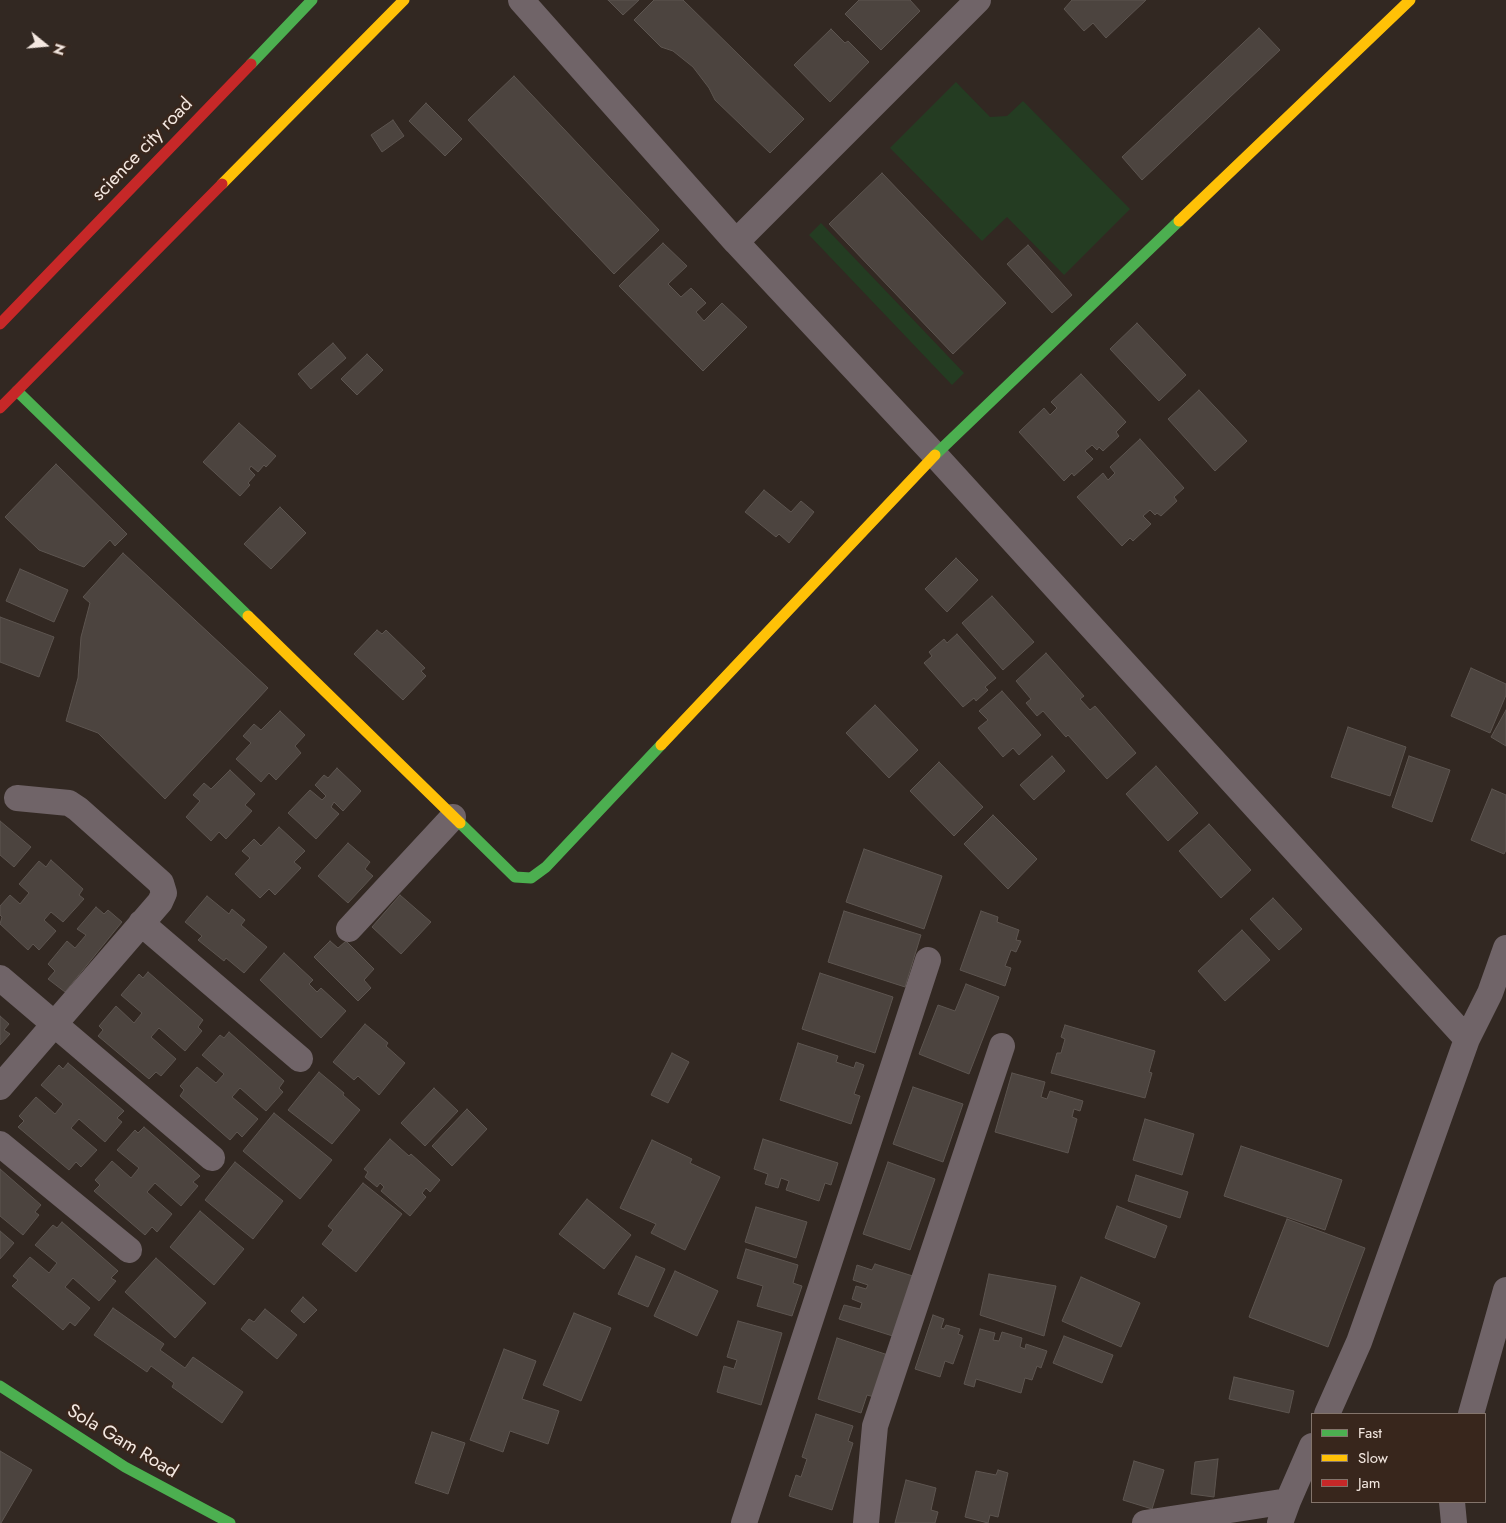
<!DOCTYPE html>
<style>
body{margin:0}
#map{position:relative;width:1506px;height:1523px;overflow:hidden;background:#322822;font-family:Jost,sans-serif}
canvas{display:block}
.legend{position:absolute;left:1311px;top:1413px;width:175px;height:90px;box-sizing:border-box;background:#38261c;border:1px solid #83746b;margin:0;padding:6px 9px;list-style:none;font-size:15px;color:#f4e8e1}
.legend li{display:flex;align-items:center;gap:10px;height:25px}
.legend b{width:25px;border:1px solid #83746b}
.north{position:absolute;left:20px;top:20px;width:50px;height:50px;-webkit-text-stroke:4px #38261c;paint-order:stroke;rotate:107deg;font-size:14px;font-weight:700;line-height:20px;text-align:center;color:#f4e8e1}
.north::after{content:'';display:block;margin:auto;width:18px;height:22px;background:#f4e8e1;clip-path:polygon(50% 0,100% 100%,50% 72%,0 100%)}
</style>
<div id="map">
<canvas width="1506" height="1523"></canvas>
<ul class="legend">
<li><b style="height:6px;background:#4caf50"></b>Fast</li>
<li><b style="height:6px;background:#ffc107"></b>Slow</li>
<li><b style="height:6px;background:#c62828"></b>Jam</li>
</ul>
<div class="north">N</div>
</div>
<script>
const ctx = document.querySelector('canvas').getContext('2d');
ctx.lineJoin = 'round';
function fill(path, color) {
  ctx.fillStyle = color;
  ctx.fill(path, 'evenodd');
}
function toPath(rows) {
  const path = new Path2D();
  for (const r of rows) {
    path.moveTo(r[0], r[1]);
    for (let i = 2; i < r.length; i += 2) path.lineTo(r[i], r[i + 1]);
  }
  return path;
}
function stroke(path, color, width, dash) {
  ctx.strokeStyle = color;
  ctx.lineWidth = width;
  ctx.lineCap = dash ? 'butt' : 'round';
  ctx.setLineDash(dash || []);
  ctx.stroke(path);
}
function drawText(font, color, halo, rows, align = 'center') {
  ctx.font = font + ' Jost,sans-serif';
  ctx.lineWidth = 5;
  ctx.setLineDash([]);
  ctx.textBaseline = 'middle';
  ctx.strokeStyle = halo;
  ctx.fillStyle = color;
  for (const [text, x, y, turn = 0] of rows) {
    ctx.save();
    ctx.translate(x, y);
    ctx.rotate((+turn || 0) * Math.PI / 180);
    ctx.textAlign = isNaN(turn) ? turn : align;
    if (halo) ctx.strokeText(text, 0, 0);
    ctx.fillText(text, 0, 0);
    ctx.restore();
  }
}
fill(toPath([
 [956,82,990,117,1007,116,1023,101,1130,209,1064,275,1007,217,982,241,890,148],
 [821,223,964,373,952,385,809,235]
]), '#243c22');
const building = toPath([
 [608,0,639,0,623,15,608,0],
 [654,0,683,0,804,119,770,153,715,100,709,88,693,67,673,51,661,47,634,20,654,0],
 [859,0,910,0,920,11,881,50,845,14,859,0],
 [1072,0,1146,0,1106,38,1093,23,1084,31,1064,9,1072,0],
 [1259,28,1280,50,1142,180,1122,157,1259,28],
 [831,29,845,43,848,41,869,62,830,102,794,65,831,29],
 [514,76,659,230,614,274,468,120,514,76],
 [426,103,462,139,445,156,409,121,426,103],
 [393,120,404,136,382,152,371,135,393,120],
 [882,173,1006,303,953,354,829,224,882,173],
 [663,243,687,266,668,284,681,297,691,288,706,303,696,312,704,321,722,303,747,327,703,371,619,286,663,243],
 [1028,245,1072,295,1052,313,1007,264,1028,245],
 [1137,323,1186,375,1159,401,1110,349,1137,323],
 [333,343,346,358,311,389,298,374,333,343],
 [367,354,383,370,357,395,341,379,367,354],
 [1081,374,1126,422,1116,432,1119,436,1103,451,1099,447,1097,450,1092,445,1085,451,1093,459,1074,476,1072,473,1064,481,1019,432,1044,408,1050,415,1057,408,1051,402,1081,374],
 [1199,390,1247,441,1215,471,1168,419,1199,390],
 [239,423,276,456,266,467,264,465,258,472,251,466,249,469,255,475,248,483,250,485,240,496,203,462,239,423],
 [1140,439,1184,488,1174,497,1177,501,1161,516,1157,513,1155,515,1150,510,1143,516,1151,524,1133,541,1130,538,1122,546,1077,497,1103,473,1108,480,1115,473,1110,467,1140,439],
 [56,464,127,534,115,546,110,540,84,567,39,550,5,517,56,464],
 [764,490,791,512,801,501,814,512,789,543,779,534,776,537,745,512,764,490],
 [280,507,306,533,271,569,244,544,280,507],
 [123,553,268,688,165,799,98,733,66,721,78,678,81,637,90,603,83,597,123,553],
 [956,558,978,580,947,612,925,589,956,558],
 [20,569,68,590,54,622,6,601,20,569],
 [992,596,1034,642,1003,670,962,623,992,596],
 [0,617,54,637,39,677,0,662,0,617],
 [377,630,382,634,386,630,425,668,421,671,426,676,403,700,354,654,377,630],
 [957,634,996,678,985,687,988,690,976,701,974,698,963,707,924,663,932,656,929,652,944,639,947,643,957,634],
 [1046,653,1084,696,1080,699,1090,710,1095,706,1136,753,1107,779,1068,735,1066,737,1043,711,1037,716,1026,703,1031,699,1016,681,1046,653],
 [1471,668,1506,684,1506,695,1490,733,1451,716,1471,668],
 [1002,691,1041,735,1019,755,1013,748,1003,757,978,728,988,720,979,711,1002,691],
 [875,705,918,750,889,778,846,733,875,705],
 [1506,710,1506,746,1491,737,1506,710],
 [280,711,305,735,295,746,301,753,276,780,269,773,261,782,236,759,251,743,243,736,254,724,261,730,280,711],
 [1348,727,1406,747,1390,796,1331,777,1348,727],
 [1052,756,1065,771,1034,800,1020,785,1052,756],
 [1409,756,1450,770,1432,822,1392,807,1409,756],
 [939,762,983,807,954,836,910,791,939,762],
 [1156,766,1198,813,1168,841,1126,794,1156,766],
 [337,768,361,791,343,811,334,802,331,807,339,814,316,839,288,813,310,790,322,800,326,796,315,785,324,775,328,778,337,768],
 [230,770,255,794,245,805,252,811,226,839,219,832,211,841,186,817,200,801,193,795,204,783,211,789,230,770],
 [1492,789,1506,795,1506,850,1504,854,1471,840,1492,789],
 [993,815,1037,859,1008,889,964,844,993,815],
 [0,821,31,847,14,867,0,855,0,821],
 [1209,824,1251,870,1221,898,1179,851,1209,824],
 [279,827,305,851,294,862,301,868,275,895,269,889,260,898,235,874,250,858,242,851,254,839,261,846,279,827],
 [348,843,370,862,365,869,373,876,348,903,318,876,348,843],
 [864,849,942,876,924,929,846,902,864,849],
 [51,860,83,889,79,895,84,899,63,922,51,912,44,920,56,931,39,950,33,944,28,950,0,924,2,917,0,915,0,906,10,895,20,904,29,893,19,884,39,861,46,867,51,860],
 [400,895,431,922,401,954,372,927,400,895],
 [207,896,229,914,232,909,245,920,241,925,267,947,244,973,226,958,224,961,198,940,202,936,185,922,207,896],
 [1273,898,1302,929,1279,950,1250,919,1273,898],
 [96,907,104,914,108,910,122,922,65,992,48,979,55,971,48,964,67,941,75,948,86,935,77,929,96,907],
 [844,911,921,935,905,987,828,962,844,911],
 [981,911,998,917,997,922,1019,930,1016,940,1021,941,1016,952,1011,950,1005,966,1011,968,1005,986,960,970,981,911],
 [1242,930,1270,960,1225,1001,1198,971,1242,930],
 [330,941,338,948,346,941,374,969,364,980,371,988,358,1001,314,957,330,941],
 [284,953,313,980,309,984,317,992,321,988,346,1011,321,1038,260,980,284,953],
 [148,972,203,1020,198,1027,202,1031,185,1051,159,1028,151,1037,176,1059,161,1076,156,1072,149,1079,98,1036,103,1030,99,1026,116,1006,134,1023,142,1013,121,995,139,974,143,978,148,972],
 [820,973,893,997,875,1053,802,1029,820,973],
 [966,984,999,997,969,1074,919,1054,938,1005,955,1011,966,984],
 [0,1016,9,1024,4,1030,10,1034,0,1045,0,1016],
 [365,1024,388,1043,386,1046,405,1063,379,1095,358,1076,354,1080,333,1062,365,1024],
 [1065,1025,1155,1051,1149,1072,1152,1073,1145,1098,1051,1073,1057,1053,1061,1053,1065,1039,1061,1037,1065,1025],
 [229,1032,284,1081,279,1088,283,1092,266,1111,240,1088,232,1097,258,1119,242,1137,237,1132,230,1140,180,1096,184,1090,180,1086,197,1067,216,1083,224,1074,202,1055,220,1035,224,1038,229,1032],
 [798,1043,838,1056,836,1062,854,1068,856,1062,864,1065,854,1094,860,1096,851,1124,780,1100,798,1043],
 [672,1053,689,1062,668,1103,651,1095,672,1053],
 [68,1063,124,1111,117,1118,122,1122,105,1142,79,1119,71,1128,97,1150,81,1167,76,1162,69,1170,18,1127,24,1121,19,1116,36,1097,55,1114,63,1104,41,1085,59,1065,63,1069,68,1063],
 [319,1072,344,1093,343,1095,360,1110,332,1144,288,1110,319,1072],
 [1012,1073,1045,1082,1041,1097,1047,1099,1050,1091,1083,1101,1080,1111,1074,1109,1072,1117,1077,1119,1068,1153,995,1132,1012,1073],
 [913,1087,963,1104,943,1162,893,1144,913,1087],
 [434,1088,458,1111,425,1146,401,1123,434,1088],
 [467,1109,487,1129,452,1166,432,1146,467,1109],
 [274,1113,332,1160,300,1199,243,1151,274,1113],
 [1145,1119,1194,1134,1182,1175,1133,1160,1145,1119],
 [144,1127,200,1176,193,1182,198,1186,181,1206,155,1183,147,1192,172,1214,157,1232,152,1227,145,1235,94,1191,100,1185,95,1180,112,1161,131,1178,139,1168,117,1150,135,1130,138,1133,144,1127],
 [390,1139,409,1156,411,1154,440,1180,430,1192,426,1188,422,1193,426,1197,410,1216,381,1191,384,1187,380,1183,377,1187,365,1177,368,1172,364,1169,390,1139],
 [763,1139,838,1163,831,1185,825,1183,819,1201,786,1190,789,1181,781,1178,778,1188,765,1184,768,1174,754,1169,763,1139],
 [652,1140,692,1159,690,1163,720,1177,685,1250,651,1233,656,1224,620,1208,652,1140],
 [1241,1146,1342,1180,1325,1230,1224,1196,1241,1146],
 [235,1162,283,1201,253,1239,205,1200,235,1162],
 [888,1162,935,1179,910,1250,863,1234,888,1162],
 [0,1169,41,1205,35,1212,39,1215,23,1235,0,1216,0,1169],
 [1136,1175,1188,1192,1180,1218,1128,1201,1136,1175],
 [363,1183,402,1214,356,1272,322,1244,333,1230,328,1226,363,1183],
 [587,1199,631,1235,604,1269,559,1234,587,1199],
 [1117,1206,1167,1226,1155,1258,1105,1238,1117,1206],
 [756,1207,807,1222,796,1258,745,1242,756,1207],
 [200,1211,244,1249,214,1285,170,1247,200,1211],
 [1287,1219,1365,1248,1328,1347,1249,1317,1287,1219],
 [62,1222,118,1271,111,1278,116,1281,99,1301,73,1278,65,1287,90,1308,75,1326,70,1322,63,1330,12,1286,18,1280,13,1276,30,1257,49,1273,57,1263,35,1245,53,1225,57,1228,62,1222],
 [0,1231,14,1243,0,1259,0,1231],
 [746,1249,798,1265,793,1283,802,1286,792,1316,757,1306,763,1286,737,1278,746,1249],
 [636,1256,665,1269,648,1307,618,1294,636,1256],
 [156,1258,206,1303,175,1338,125,1292,156,1258],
 [875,1264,919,1278,899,1338,839,1319,844,1305,860,1309,862,1303,852,1299,856,1286,866,1289,868,1285,853,1280,857,1265,872,1270,875,1264],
 [675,1271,718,1291,697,1336,654,1316,675,1271],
 [989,1274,1056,1286,1044,1336,980,1315,989,1274],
 [1081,1277,1140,1303,1121,1347,1062,1321,1081,1277],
 [303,1297,317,1310,304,1323,291,1311,303,1297],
 [113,1308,164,1344,160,1350,185,1368,193,1357,243,1392,222,1423,172,1387,174,1383,151,1366,147,1372,94,1335,113,1308],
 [265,1309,297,1335,277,1359,241,1329,249,1319,254,1322,265,1309],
 [574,1313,611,1328,581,1401,543,1385,574,1313],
 [933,1315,944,1319,941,1328,944,1329,946,1325,960,1329,958,1334,963,1336,953,1364,945,1361,940,1377,915,1369,933,1315],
 [738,1321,782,1333,761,1405,717,1392,724,1366,734,1369,737,1360,727,1357,738,1321],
 [980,1329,995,1333,993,1340,999,1341,1002,1332,1022,1338,1020,1347,1025,1349,1026,1344,1047,1351,1041,1368,1037,1366,1032,1380,1025,1378,1021,1393,976,1379,974,1387,964,1384,980,1329],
 [1064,1336,1113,1355,1102,1383,1053,1363,1064,1336],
 [837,1338,888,1355,874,1397,867,1395,861,1413,818,1399,837,1338],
 [504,1349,536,1361,522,1399,559,1411,548,1444,510,1431,503,1452,470,1440,504,1349],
 [1234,1377,1294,1391,1289,1413,1229,1399,1234,1377],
 [816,1414,853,1426,848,1441,853,1443,832,1510,789,1496,796,1475,801,1477,807,1459,802,1457,816,1414],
 [432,1432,465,1443,448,1494,415,1483,432,1432],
 [0,1451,32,1470,1,1523,0,1523,0,1451],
 [1218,1459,1214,1497,1191,1494,1195,1462,1218,1459],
 [1134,1461,1164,1470,1152,1509,1123,1500,1134,1461],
 [998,1470,1008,1473,998,1517,990,1515,988,1523,965,1517,976,1471,996,1475,998,1470],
 [906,1480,936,1488,931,1510,938,1512,935,1523,895,1523,906,1480]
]);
fill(building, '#4c443f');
stroke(building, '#5d5550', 1);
stroke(toPath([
 [521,0,736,242,935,455,1467,1039,1359,1342,1327,1414],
 [736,242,978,0],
 [141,923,300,1059],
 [349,929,453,817],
 [0,978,212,1158],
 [1467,1039,1490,993,1506,948],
 [0,1087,160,902,164,893,161,883,78,809,69,803,17,798],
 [0,1144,129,1250],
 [1471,1414,1506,1290],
 [1452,1502,1454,1523],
 [744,1523,928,960],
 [866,1523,875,1426,1002,1046],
 [1145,1523,1288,1501],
 [1280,1523,1288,1501,1312,1446]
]), '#706468', 26);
stroke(toPath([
 [251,64,312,0],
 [17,391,248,616],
 [935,455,1179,221],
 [460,823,515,877,531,878,546,867,661,745],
 [0,1386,125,1467,230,1523]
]), '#4caf50', 11);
stroke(toPath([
 [222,184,404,0],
 [1179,221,1410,0],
 [248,616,460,823],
 [661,745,935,455]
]), '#ffc107', 11);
stroke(toPath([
 [0,324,251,64],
 [0,408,222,184]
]), '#c62828', 11);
drawText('19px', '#f4e8e1', '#38261c', [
 ["science city road",143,150,-46],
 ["Sola Gam Road",122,1442,31]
]);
</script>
